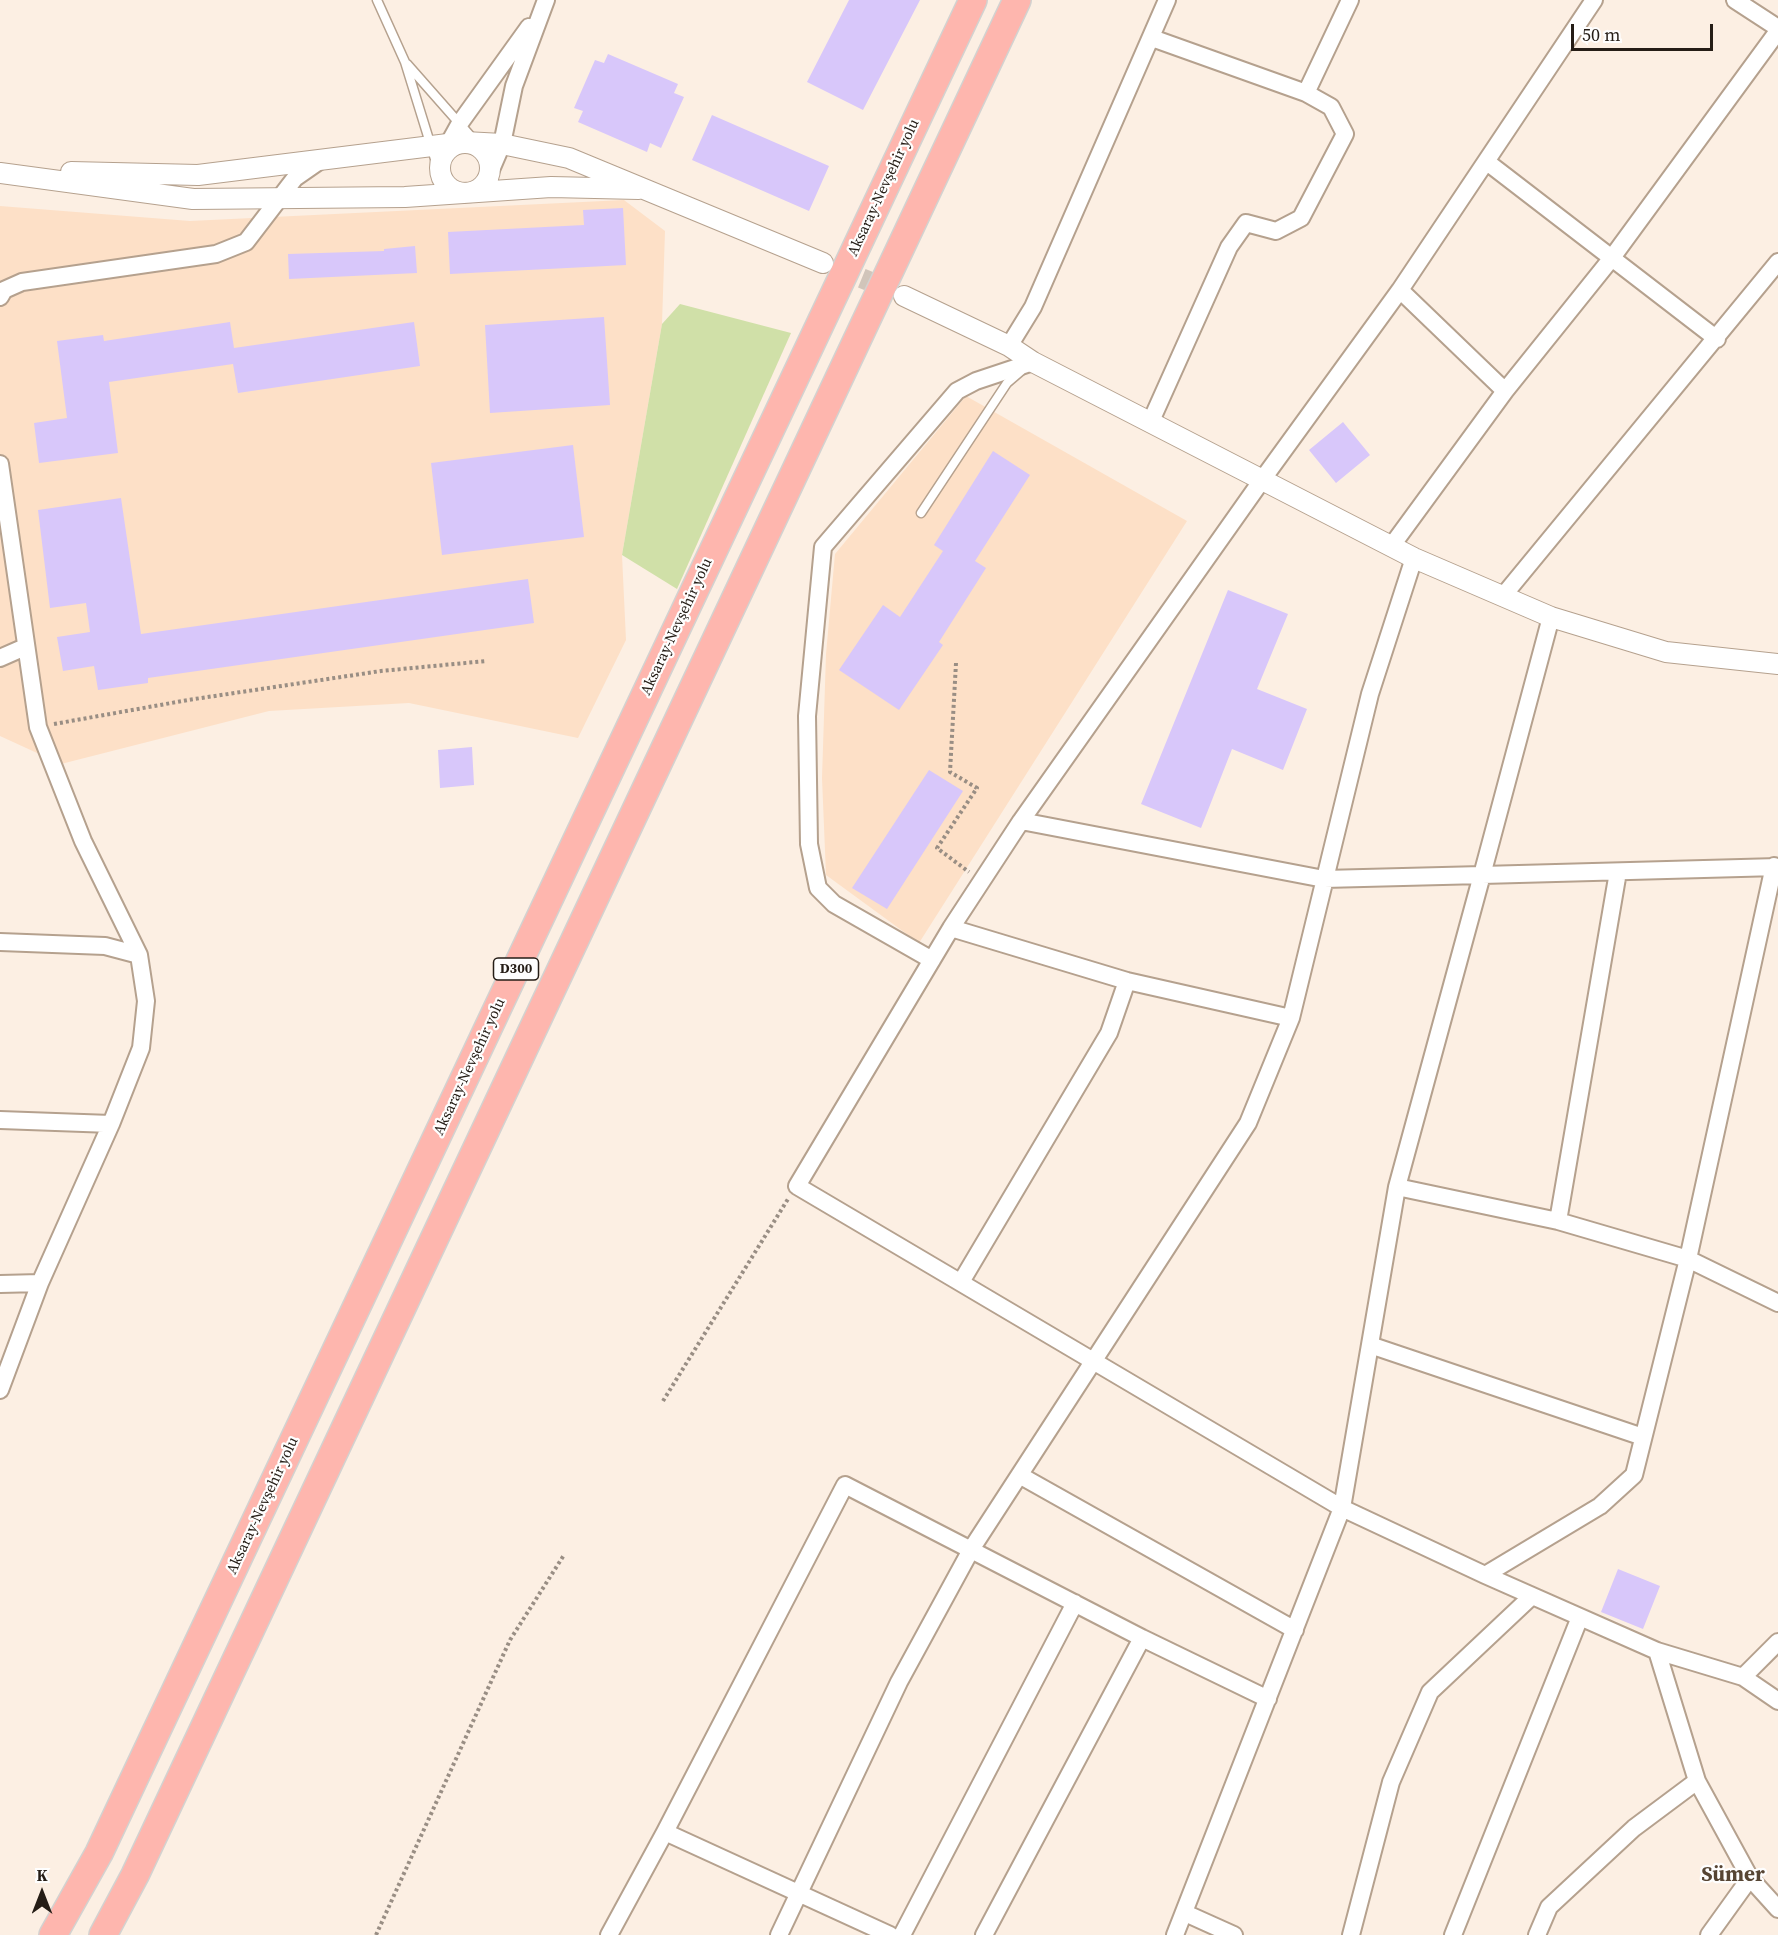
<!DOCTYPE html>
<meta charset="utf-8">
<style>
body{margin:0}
#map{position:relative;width:1778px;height:1935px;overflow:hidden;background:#fcefe3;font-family:"Source Serif 4",serif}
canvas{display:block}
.north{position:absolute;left:12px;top:1863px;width:60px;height:60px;-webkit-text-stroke:4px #fefefe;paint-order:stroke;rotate:0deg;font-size:16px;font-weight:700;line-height:24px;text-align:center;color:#251d16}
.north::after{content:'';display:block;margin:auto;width:21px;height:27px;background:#251d16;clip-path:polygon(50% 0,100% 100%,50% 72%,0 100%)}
.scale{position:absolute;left:1571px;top:24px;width:142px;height:27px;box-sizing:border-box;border:3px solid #251d16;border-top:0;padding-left:8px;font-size:18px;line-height:21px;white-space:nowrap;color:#251d16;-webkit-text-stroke:4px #fefefe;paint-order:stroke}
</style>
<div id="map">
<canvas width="1778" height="1935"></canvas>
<div class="north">K</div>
<div class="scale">50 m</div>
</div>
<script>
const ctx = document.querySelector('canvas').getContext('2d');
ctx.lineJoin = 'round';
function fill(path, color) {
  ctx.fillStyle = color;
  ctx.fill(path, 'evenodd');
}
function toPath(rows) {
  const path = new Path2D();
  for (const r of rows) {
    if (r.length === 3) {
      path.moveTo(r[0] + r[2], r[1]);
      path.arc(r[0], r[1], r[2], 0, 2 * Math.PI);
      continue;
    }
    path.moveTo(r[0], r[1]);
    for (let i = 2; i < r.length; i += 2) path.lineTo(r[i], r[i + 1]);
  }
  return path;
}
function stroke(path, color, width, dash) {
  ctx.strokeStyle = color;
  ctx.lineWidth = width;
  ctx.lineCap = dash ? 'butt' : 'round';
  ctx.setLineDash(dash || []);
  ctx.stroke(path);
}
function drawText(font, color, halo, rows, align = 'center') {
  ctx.font = font + ' "Source Serif 4",serif';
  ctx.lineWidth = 4.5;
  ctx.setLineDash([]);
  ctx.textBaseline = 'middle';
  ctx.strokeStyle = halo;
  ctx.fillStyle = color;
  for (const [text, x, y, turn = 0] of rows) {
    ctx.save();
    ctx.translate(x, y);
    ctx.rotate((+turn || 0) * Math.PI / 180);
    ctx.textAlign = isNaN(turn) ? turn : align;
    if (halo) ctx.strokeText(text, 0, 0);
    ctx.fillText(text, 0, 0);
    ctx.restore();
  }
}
fill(toPath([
 [624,200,665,231,662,324,622,555,626,640,578,738,409,703,269,711,61,764,0,736,0,206,190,221],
 [966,396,1187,521,919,943,826,875,822,778,826,654,835,554]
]), '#fde0c7');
fill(toPath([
 [680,304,791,333,677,589,622,555,662,324]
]), '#d0e0a8');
fill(toPath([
 [849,0,920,0,863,110,807,82],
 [608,54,678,84,674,93,684,97,661,148,650,143,647,152,578,122,583,111,574,108,595,60,604,63],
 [712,115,829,166,809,211,692,160],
 [623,208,626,265,450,274,448,232,584,225,583,210],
 [415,246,417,273,289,279,288,254,384,251,384,249],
 [604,317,610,405,490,413,485,325],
 [230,322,234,348,414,322,420,366,238,393,233,364,109,382,118,453,39,463,34,423,67,418,57,341,103,335,104,341],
 [1343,422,1370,455,1336,483,1309,450],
 [573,445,584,537,442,555,431,463],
 [993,451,1030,475,975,561,986,568,939,642,943,645,899,710,839,670,883,605,900,617,943,551,934,545],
 [121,498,141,634,528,579,534,623,148,678,148,683,98,690,94,666,63,671,57,637,90,632,86,603,50,608,38,510],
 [1228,590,1288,614,1257,689,1307,709,1283,770,1232,749,1201,828,1141,804],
 [472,747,474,785,440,788,438,750],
 [929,770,963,791,887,909,852,888],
 [1618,1569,1660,1586,1643,1629,1601,1612]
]), '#d8c7fa');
stroke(toPath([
 [834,267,893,291]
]), '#d1c5ba', 20, [20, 10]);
const service = toPath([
 [377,0,405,62,439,172],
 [407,64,474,140],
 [921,513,1007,383,1021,371]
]);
const minor = toPath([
 [1594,0,1400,290,1262,480,1021,821,951,928,797,1186,1342,1508,1485,1575,1657,1651,1743,1677,1778,1701],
 [1735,0,1778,28],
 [1306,93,1350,0],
 [444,152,460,123,529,27],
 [1487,162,1717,339],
 [490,172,502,144,514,86,546,0],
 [1400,290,1505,391],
 [0,297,4,290,22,282,216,254,246,242,295,178,318,162],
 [1009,346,1033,307,1167,0],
 [1151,421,1229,247,1246,223,1276,231,1301,218,1345,134,1331,107,1306,93,1152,38],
 [0,464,38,727,83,841,139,955,146,1001,141,1048,111,1124,40,1283,0,1390],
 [1393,544,1505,391,1611,259,1778,31],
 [1503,596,1778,262],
 [0,658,25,647],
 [1021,821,1324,879,1482,875,1551,617],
 [951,928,1127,981,1291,1018],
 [0,942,105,946,139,955],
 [932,960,834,904,818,888,809,844,807,716,823,547,957,391,976,381,1033,362],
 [0,1120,111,1124],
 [1397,1187,1558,1221,1688,1259,1778,1303],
 [1558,1221,1618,872],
 [961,1282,1109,1033,1127,981],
 [0,1284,40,1283],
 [1370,1345,1643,1437],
 [1021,1476,1295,1630],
 [1485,1575,1600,1506,1634,1475,1688,1259,1774,866],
 [1657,1651,1697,1781,1750,1878,1778,1909],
 [1743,1677,1778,1642],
 [665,1832,890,1935],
 [1185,1913,1234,1935],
 [609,1935,665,1832,845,1485,1142,1638,1268,1699],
 [779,1935,899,1682,972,1548,1248,1123,1291,1018,1370,694,1414,558],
 [902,1935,1075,1603],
 [984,1935,1142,1638],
 [1175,1935,1342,1508,1397,1187,1482,875,1778,867],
 [1351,1935,1391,1782,1430,1692,1532,1596],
 [1453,1935,1580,1617],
 [1537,1935,1549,1907,1634,1828,1697,1781],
 [1709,1935,1750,1878]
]);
const tertiary = toPath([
 [465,142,502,144,569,158,823,263],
 [465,168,25],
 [71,172,198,175,456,143],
 [0,173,193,199,405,197,551,187,639,189],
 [904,296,1009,346,1033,362,1414,558,1551,617,1666,652,1778,664]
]);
const trunk = toPath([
 [53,1935,99,1853,973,0],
 [103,1935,135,1875,1017,0]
]);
stroke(service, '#b5a18e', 11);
stroke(minor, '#b5a18e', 20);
stroke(tertiary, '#b5a18e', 22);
stroke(trunk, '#d3d2d0', 30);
stroke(toPath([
 [956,663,950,772,977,788,937,848,969,872],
 [54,724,188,700,381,671,486,661],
 [663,1401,788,1199],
 [376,1935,510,1640,564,1555]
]), '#998e84', 4, [3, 3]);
stroke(service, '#fff', 8);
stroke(minor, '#fff', 16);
stroke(tertiary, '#fff', 20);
stroke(trunk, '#feb6ae', 27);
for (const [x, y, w] of [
 [516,969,45]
]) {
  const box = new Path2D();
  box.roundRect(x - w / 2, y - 11, w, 22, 4.5);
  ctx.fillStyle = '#fefefe';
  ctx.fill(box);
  stroke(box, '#251d16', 1.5);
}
drawText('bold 14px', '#251d16', null, [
 ["D300",516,969]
]);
drawText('15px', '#251d16', '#fefefe', [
 ["Aksaray-Nevşehir yolu",884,188,-65],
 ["Aksaray-Nevşehir yolu",677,627,-65],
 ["Aksaray-Nevşehir yolu",470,1067,-65],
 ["Aksaray-Nevşehir yolu",263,1506,-65]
]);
drawText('bold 21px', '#564534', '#fefefe', [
 ["Sümer",1733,1876]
]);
</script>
